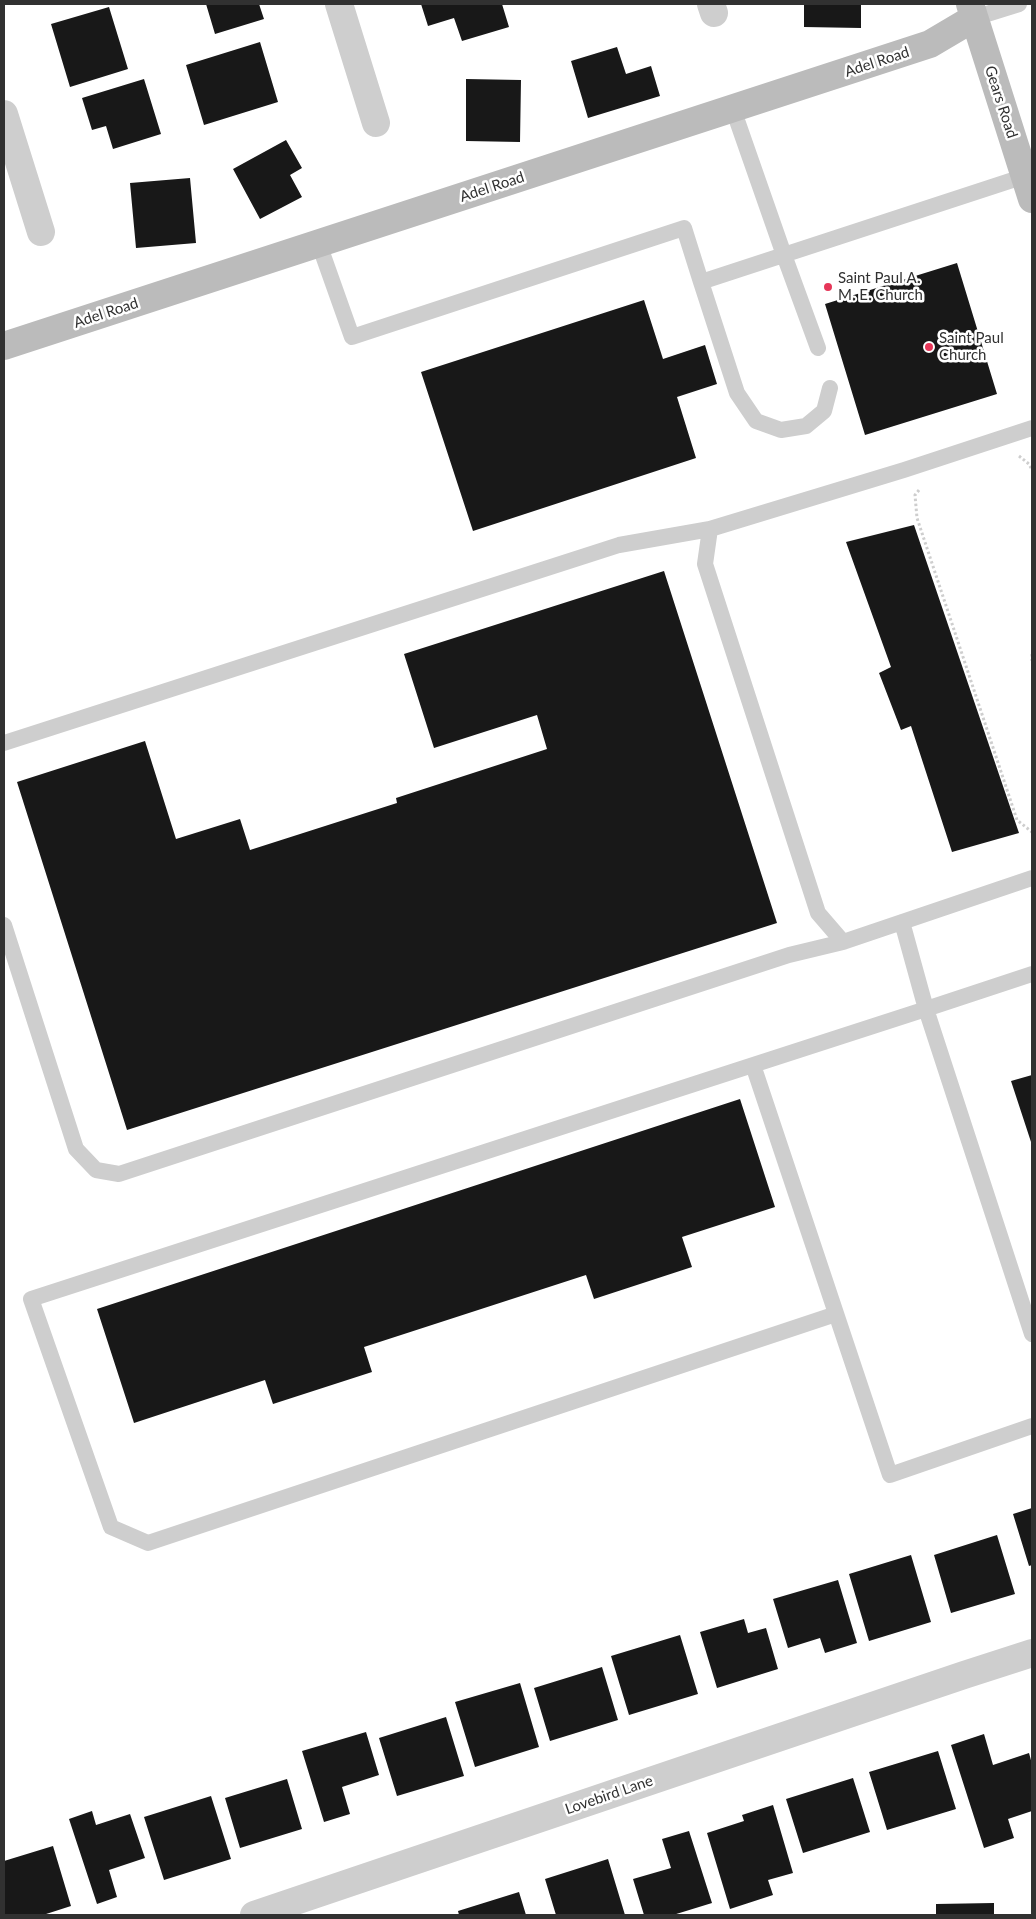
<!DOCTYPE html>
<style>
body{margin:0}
#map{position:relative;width:1036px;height:1919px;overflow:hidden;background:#fff;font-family:Lato,sans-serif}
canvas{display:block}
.frame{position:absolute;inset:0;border:5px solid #313131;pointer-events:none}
</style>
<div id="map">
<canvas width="1036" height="1919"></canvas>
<div class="frame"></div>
</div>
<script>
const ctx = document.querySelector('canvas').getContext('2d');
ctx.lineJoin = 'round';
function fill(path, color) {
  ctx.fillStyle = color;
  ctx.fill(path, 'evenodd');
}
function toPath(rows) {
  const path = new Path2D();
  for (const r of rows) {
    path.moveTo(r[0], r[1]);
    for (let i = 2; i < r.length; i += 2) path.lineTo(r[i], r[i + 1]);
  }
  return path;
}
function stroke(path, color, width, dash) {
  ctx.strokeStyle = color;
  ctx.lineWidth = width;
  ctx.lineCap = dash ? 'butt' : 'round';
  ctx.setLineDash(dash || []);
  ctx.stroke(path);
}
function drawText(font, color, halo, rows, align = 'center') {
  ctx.font = font + ' Lato,sans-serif';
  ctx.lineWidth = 5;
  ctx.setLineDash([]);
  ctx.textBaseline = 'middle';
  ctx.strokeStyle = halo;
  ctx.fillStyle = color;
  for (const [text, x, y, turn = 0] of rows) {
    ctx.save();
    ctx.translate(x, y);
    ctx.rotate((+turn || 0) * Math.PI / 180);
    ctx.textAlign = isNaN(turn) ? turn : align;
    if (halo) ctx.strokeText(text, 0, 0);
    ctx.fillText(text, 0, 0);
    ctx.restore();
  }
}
fill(toPath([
 [206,4,259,4,264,19,215,34],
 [421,4,502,4,509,27,462,41,454,18,428,26],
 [804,4,861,4,861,28,804,27],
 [109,7,128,69,70,87,51,24],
 [260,42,278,102,204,125,186,65],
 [617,47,626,74,651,66,660,96,588,118,571,61],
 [144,79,161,134,113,149,106,126,92,130,82,98],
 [466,79,521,80,520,142,466,141],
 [286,140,302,168,290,175,302,197,260,219,233,169],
 [190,178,196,243,136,248,130,183],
 [957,263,997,394,865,435,825,304],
 [644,300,663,359,705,345,717,384,677,397,696,458,473,531,421,372],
 [914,525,1019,833,952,852,911,726,901,730,879,673,891,667,846,542],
 [664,571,777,923,127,1130,17,782,145,741,176,839,240,819,250,850,397,803,396,798,547,749,537,715,434,748,404,654],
 [1032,1075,1032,1145,1011,1081],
 [740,1099,775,1207,682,1237,692,1267,594,1299,586,1275,364,1347,372,1372,273,1404,265,1380,134,1423,97,1309],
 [1032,1508,1032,1565,1029,1566,1013,1514],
 [997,1535,1015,1594,951,1613,934,1555],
 [911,1555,931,1622,869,1641,849,1574],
 [838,1580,857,1643,825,1653,820,1638,788,1648,773,1599],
 [744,1619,748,1633,766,1628,778,1669,717,1688,700,1632],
 [680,1635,698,1694,629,1715,611,1656],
 [602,1667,618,1720,550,1741,534,1688],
 [520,1683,539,1747,475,1767,455,1702],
 [446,1717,464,1776,397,1796,379,1738],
 [366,1732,379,1775,342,1787,350,1814,324,1822,302,1751],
 [984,1734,993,1765,1029,1753,1032,1764,1032,1811,1008,1819,1014,1838,984,1848,951,1745],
 [938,1751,956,1809,887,1830,869,1772],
 [853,1778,870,1832,803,1853,786,1799],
 [287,1779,302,1829,240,1848,225,1798],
 [211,1796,231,1859,164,1880,144,1817],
 [773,1805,793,1873,768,1880,773,1895,730,1909,707,1833,744,1821,742,1815],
 [92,1811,96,1825,130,1814,145,1858,109,1870,117,1897,97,1904,69,1819],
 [689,1831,712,1903,673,1915,644,1915,633,1879,671,1868,662,1839],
 [53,1846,71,1906,43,1915,4,1915,4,1861],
 [608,1859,625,1915,556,1915,545,1879],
 [519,1892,526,1915,459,1915,458,1911],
 [994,1903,994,1915,936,1915,936,1904]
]), '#181818');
stroke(toPath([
 [1019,456,1029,464,1032,470],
 [919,490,915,495,917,518,1017,820,1032,832],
 [1032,654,1032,661]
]), '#cecece', 3, [2.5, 2.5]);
stroke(toPath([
 [974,18,1019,4],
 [733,109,784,255,818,348],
 [319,244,352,337,684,228,701,282,1025,176],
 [701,282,737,393,756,421,781,430,806,426,824,411,830,388],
 [1032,428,904,470,710,529,705,564,818,913,843,942,1032,878],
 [4,743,619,545,710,529],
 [902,922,926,1009,753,1065,890,1475,1032,1426],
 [4,925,76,1149,96,1170,119,1174,789,955,843,942],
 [1032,974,926,1009,1032,1334],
 [753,1065,31,1299,111,1527,148,1543,836,1314]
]), '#cecece', 16);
stroke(toPath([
 [339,4,376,123],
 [711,4,714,13],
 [4,114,41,232],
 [254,1915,964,1675,1032,1653]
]), '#cecece', 28);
stroke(toPath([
 [970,4,1032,199],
 [4,346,930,44,974,18]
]), '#bbb', 28);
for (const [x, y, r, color] of [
 [828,287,5,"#e63658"],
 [929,347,5,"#e63658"]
]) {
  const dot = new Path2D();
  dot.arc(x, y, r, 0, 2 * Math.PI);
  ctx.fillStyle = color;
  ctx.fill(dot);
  stroke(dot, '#fff', 2);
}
drawText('15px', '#313131', '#fff', [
 ["Adel Road",877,62,-18],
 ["Gears Road",1001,102,72],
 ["Adel Road",492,187,-18],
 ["Adel Road",106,313,-18],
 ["Lovebird Lane",609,1795,-19]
]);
drawText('15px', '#313131', '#fff', [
 ["Saint Paul A.",838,278],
 ["M. E. Church",838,295],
 ["Saint Paul",939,338],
 ["Church",939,355]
], 'left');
</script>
